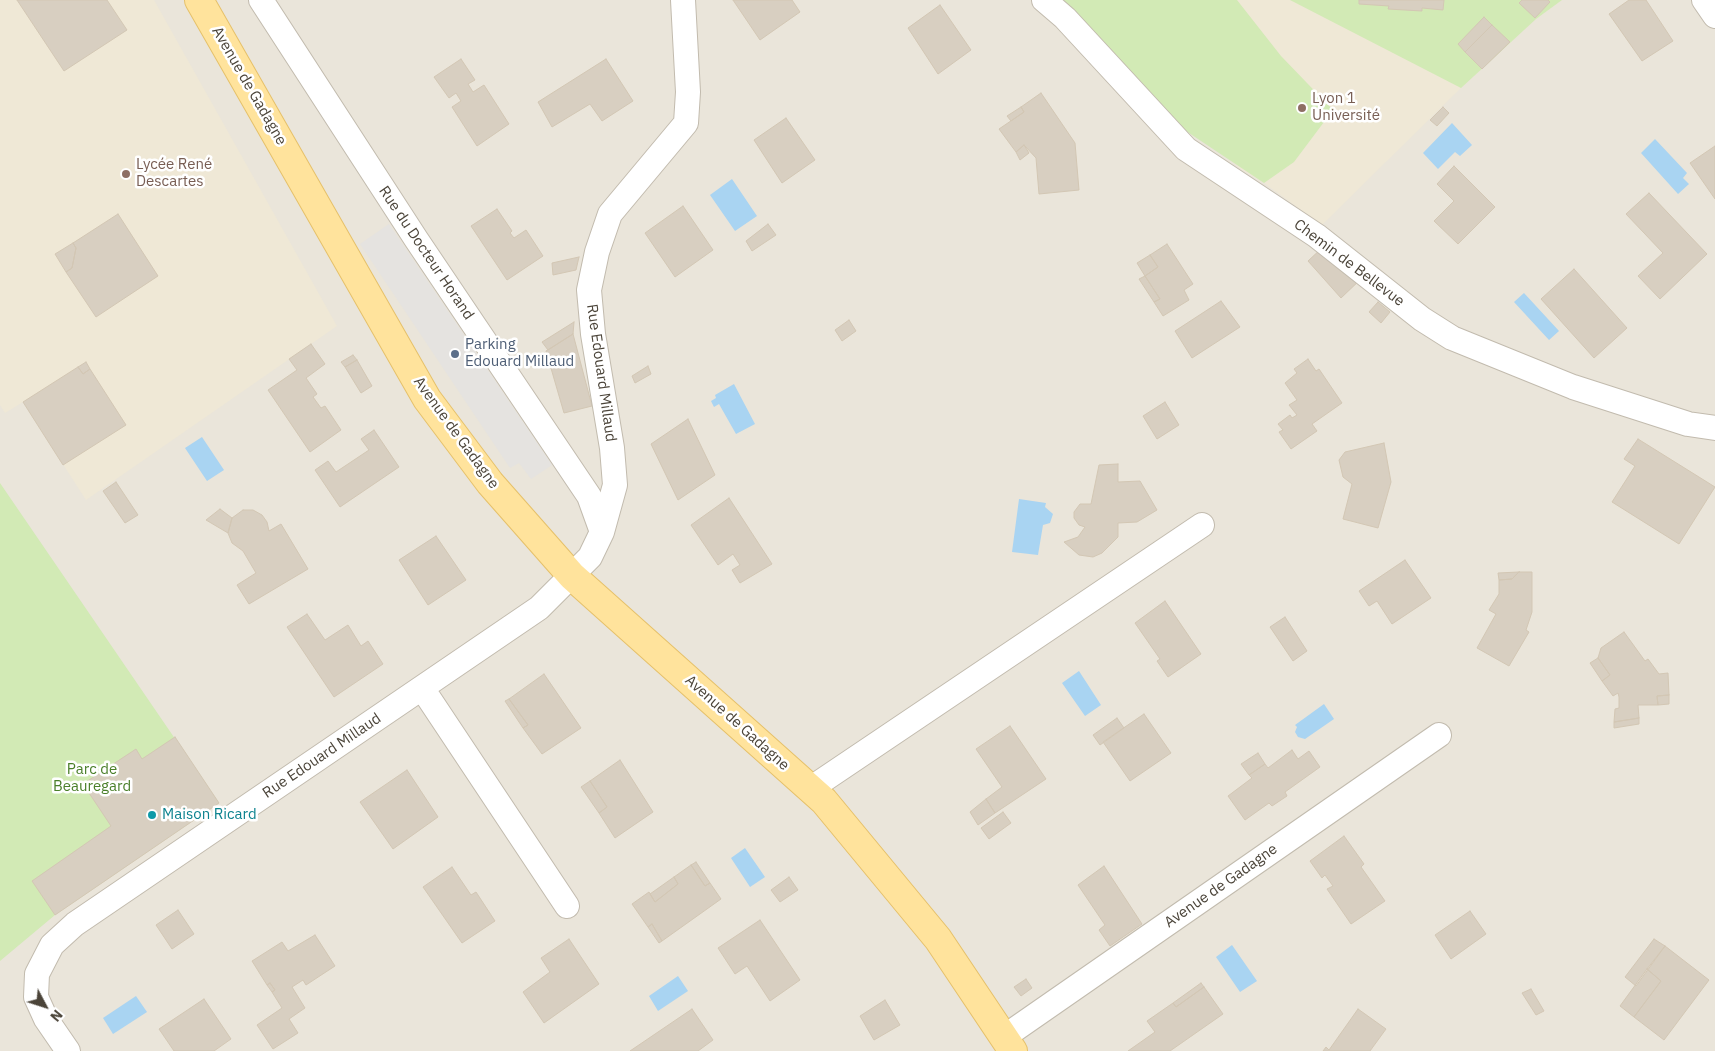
<!DOCTYPE html>
<meta charset="utf-8">
<style>
body{margin:0}
#map{position:relative;width:1715px;height:1051px;overflow:hidden;background:#f6f3ec;font-family:"IBM Plex Sans",sans-serif}
canvas{display:block}
.north{position:absolute;left:20px;top:981px;width:50px;height:50px;-webkit-text-stroke:4px #fff;paint-order:stroke;rotate:130deg;font-size:14px;font-weight:700;line-height:20px;text-align:center;color:#4b4439}
.north::after{content:'';display:block;margin:auto;width:18px;height:22px;background:#4b4439;clip-path:polygon(50% 0,100% 100%,50% 72%,0 100%)}
</style>
<div id="map">
<canvas width="1715" height="1051"></canvas>
<div class="north">N</div>
</div>
<script>
const ctx = document.querySelector('canvas').getContext('2d');
ctx.lineJoin = 'round';
function fill(path, color) {
  ctx.fillStyle = color;
  ctx.fill(path, 'evenodd');
}
function toPath(rows) {
  const path = new Path2D();
  for (const r of rows) {
    path.moveTo(r[0], r[1]);
    for (let i = 2; i < r.length; i += 2) path.lineTo(r[i], r[i + 1]);
  }
  return path;
}
function stroke(path, color, width, dash) {
  ctx.strokeStyle = color;
  ctx.lineWidth = width;
  ctx.lineCap = dash ? 'butt' : 'round';
  ctx.setLineDash(dash || []);
  ctx.stroke(path);
}
function drawText(font, color, halo, rows, align = 'center') {
  ctx.font = font + ' "IBM Plex Sans",sans-serif';
  ctx.lineWidth = 5;
  ctx.setLineDash([]);
  ctx.textBaseline = 'middle';
  ctx.strokeStyle = halo;
  ctx.fillStyle = color;
  for (const [text, x, y, turn = 0] of rows) {
    ctx.save();
    ctx.translate(x, y);
    ctx.rotate((+turn || 0) * Math.PI / 180);
    ctx.textAlign = isNaN(turn) ? turn : align;
    if (halo) ctx.strokeText(text, 0, 0);
    ctx.fillText(text, 0, 0);
    ctx.restore();
  }
}
fill(toPath([
 [0,0,1715,0,1715,1051,0,1051]
]), '#eae5da');
fill(toPath([
 [0,0,154,0,337,326,86,500,23,402,5,413,0,405],
 [1055,0,1562,0,1536,19,1461,88,1322,225,1264,183,1239,168]
]), '#efe8d6');
fill(toPath([
 [1055,0,1237,0,1281,56,1333,110,1294,162,1264,183,1183,129],
 [1290,0,1562,0,1536,19,1461,88],
 [0,483,219,803,55,915,0,961]
]), '#d2eab5');
fill(toPath([
 [389,224,552,465,531,479,519,463,510,468,360,244]
]), '#e5e3e0');
fill(toPath([
 [1452,123,1472,145,1460,156,1455,152,1438,169,1423,153],
 [1655,139,1687,173,1683,178,1689,184,1678,194,1641,153],
 [732,179,757,216,735,231,710,195],
 [1524,293,1559,331,1549,340,1514,302],
 [734,384,755,424,736,434,719,404,714,407,711,401,716,398,715,395],
 [202,437,224,470,207,481,185,448],
 [1019,499,1046,503,1045,507,1053,514,1050,523,1043,525,1038,555,1012,552],
 [1079,671,1101,705,1085,716,1062,683],
 [1324,704,1334,719,1305,739,1298,737,1295,732,1297,727,1295,725],
 [745,848,765,877,750,887,731,858],
 [1232,945,1257,981,1240,992,1216,957],
 [678,976,688,991,658,1011,649,996],
 [136,996,147,1012,113,1034,103,1018]
]), '#a9d4f2');
const building = toPath([
 [17,0,107,0,127,30,64,71,17,0],
 [733,0,792,0,800,12,760,40,733,0],
 [1359,0,1444,0,1443,10,1422,8,1422,11,1388,9,1389,6,1359,4,1359,0],
 [1522,0,1548,0,1550,2,1535,18,1519,3,1522,0],
 [1629,0,1646,0,1673,41,1642,61,1609,14,1629,0],
 [940,5,971,50,938,74,908,28,940,5],
 [1484,17,1492,25,1465,52,1458,44,1484,17],
 [1492,25,1510,42,1482,69,1465,52,1492,25],
 [461,59,475,80,468,84,473,92,484,85,509,124,477,146,452,107,461,101,456,93,449,98,434,77,461,59],
 [606,59,633,101,602,121,590,104,552,127,538,102,606,59],
 [1041,93,1075,143,1079,190,1039,194,1036,158,1024,145,1016,152,999,129,1024,112,1021,107,1041,93],
 [1021,107,1024,112,1011,121,1007,116,1021,107],
 [1443,107,1449,113,1437,126,1430,120,1443,107],
 [786,118,815,160,782,183,754,140,786,118],
 [1024,145,1029,153,1020,160,1016,152,1024,145],
 [1715,146,1715,199,1690,163,1715,146],
 [1454,166,1495,207,1458,244,1434,221,1454,201,1437,184,1454,166],
 [1649,193,1707,254,1660,299,1638,276,1663,253,1626,214,1649,193],
 [683,206,713,250,675,277,645,233,683,206],
 [497,209,512,231,510,233,514,238,526,230,543,256,507,280,471,226,497,209],
 [118,214,158,276,96,317,66,272,72,268,76,248,73,243,118,214],
 [768,224,776,235,752,251,746,241,768,224],
 [73,243,76,248,72,268,66,272,55,254,73,243],
 [1167,244,1193,284,1184,290,1189,300,1163,316,1154,302,1160,299,1145,276,1158,267,1150,255,1167,244],
 [1323,247,1362,278,1341,298,1308,261,1323,247],
 [1150,255,1158,267,1145,276,1137,263,1150,255],
 [579,257,576,270,553,275,552,263,579,257],
 [1574,269,1627,328,1594,358,1541,299,1574,269],
 [1145,276,1160,299,1154,302,1139,279,1145,276],
 [1221,301,1240,327,1192,358,1175,331,1221,301],
 [1378,302,1390,312,1381,323,1369,312,1378,302],
 [849,320,856,331,842,341,835,330,849,320],
 [574,322,573,334,548,350,542,342,574,322],
 [573,334,592,406,564,413,546,351,573,334],
 [311,344,325,364,306,378,317,394,313,397,321,408,325,406,341,430,310,452,268,390,297,370,289,359,311,344],
 [353,355,357,360,345,367,341,362,353,355],
 [1308,359,1316,371,1319,369,1342,403,1312,424,1317,431,1291,449,1279,432,1283,430,1278,424,1290,415,1292,418,1297,415,1289,405,1297,400,1285,383,1297,373,1294,369,1308,359],
 [357,360,372,386,361,393,345,367,357,360],
 [86,362,90,369,83,374,78,367,86,362],
 [648,366,651,374,635,383,632,376,648,366],
 [78,367,83,374,90,369,126,425,63,465,23,402,78,367],
 [1165,402,1179,425,1157,439,1143,416,1165,402],
 [688,419,715,475,678,500,651,444,688,419],
 [374,430,399,467,340,507,315,470,328,461,336,472,369,450,361,439,374,430],
 [1638,439,1715,487,1679,544,1612,502,1635,466,1624,459,1638,439],
 [1384,443,1391,482,1378,528,1343,519,1352,484,1343,477,1339,460,1345,452,1384,443],
 [1118,464,1118,482,1140,481,1157,510,1137,522,1118,523,1118,537,1102,553,1093,557,1079,555,1064,542,1078,537,1085,527,1079,525,1074,518,1074,512,1080,504,1091,504,1099,465,1118,464],
 [116,482,138,515,125,523,103,491,116,482],
 [729,498,772,564,740,583,732,570,740,565,733,554,718,565,691,525,729,498],
 [220,509,232,518,228,533,206,520,220,509],
 [243,510,253,510,262,515,267,522,269,531,281,524,308,569,249,604,237,585,256,573,243,551,232,543,228,533,232,518,243,510],
 [436,536,466,580,428,605,399,560,436,536],
 [1405,560,1431,598,1392,624,1377,601,1369,606,1359,591,1405,560],
 [1519,572,1532,572,1532,612,1526,630,1529,632,1509,666,1477,648,1496,614,1489,610,1499,594,1499,580,1512,579,1519,572],
 [1519,572,1512,579,1499,580,1498,573,1519,572],
 [1165,601,1201,654,1168,677,1157,661,1160,659,1135,623,1165,601],
 [307,614,325,640,348,625,361,646,368,641,383,664,334,697,287,627,307,614],
 [1285,617,1307,651,1293,661,1270,627,1285,617],
 [1624,632,1645,661,1648,659,1659,674,1668,673,1669,695,1657,696,1658,705,1638,705,1639,718,1614,722,1615,709,1619,708,1619,697,1618,693,1613,696,1602,681,1610,675,1598,658,1601,648,1624,632],
 [1598,658,1610,675,1602,681,1590,663,1598,658],
 [544,674,581,728,542,754,523,728,528,725,509,699,544,674],
 [1669,695,1669,704,1658,705,1657,696,1669,695],
 [509,699,528,725,523,728,505,701,509,699],
 [1144,714,1171,753,1130,781,1103,742,1144,714],
 [1117,718,1124,728,1100,745,1093,735,1117,718],
 [1639,718,1639,724,1614,728,1614,722,1639,718],
 [1010,726,1046,779,995,813,986,799,1002,787,976,749,1010,726],
 [175,737,219,803,55,915,32,881,111,826,83,784,136,749,142,759,175,737],
 [1292,750,1298,759,1309,751,1320,767,1285,792,1287,796,1272,806,1269,803,1245,820,1228,796,1252,778,1249,775,1265,764,1268,768,1292,750],
 [1258,753,1265,764,1249,775,1241,764,1258,753],
 [620,760,653,812,615,838,599,813,607,807,590,781,620,760],
 [407,770,438,817,393,849,360,802,407,770],
 [590,781,607,807,599,813,581,787,590,781],
 [986,799,995,813,978,825,970,812,986,799],
 [1003,812,1011,823,989,839,981,828,1003,812],
 [1344,836,1364,864,1361,867,1385,901,1351,924,1327,889,1333,886,1325,875,1322,878,1310,861,1344,836],
 [696,862,710,883,705,886,691,865,696,862],
 [691,865,705,886,710,883,721,899,662,941,652,924,648,927,632,904,649,892,655,902,678,884,674,877,691,865],
 [1104,866,1142,924,1110,946,1099,930,1105,925,1078,885,1104,866],
 [452,867,471,895,476,892,495,921,462,943,423,887,452,867],
 [674,877,678,884,655,902,650,894,674,877],
 [789,877,798,890,780,902,771,890,789,877],
 [178,910,194,934,172,949,156,925,178,910],
 [1470,911,1486,934,1451,959,1435,935,1470,911],
 [760,920,800,980,770,1001,747,966,735,974,718,948,760,920],
 [652,924,662,941,659,943,648,927,652,924],
 [315,935,335,966,306,985,303,980,292,987,305,1008,289,1019,298,1033,273,1049,257,1025,282,1008,272,992,275,990,270,983,267,985,252,961,282,942,288,951,315,935],
 [569,939,599,984,544,1023,523,992,550,972,541,958,569,939],
 [1654,939,1665,946,1636,986,1625,977,1654,939],
 [1665,946,1709,980,1664,1040,1634,1017,1661,981,1647,969,1665,946],
 [1647,969,1661,981,1634,1017,1620,1006,1647,969],
 [1026,979,1032,988,1021,996,1014,987,1026,979],
 [270,983,275,990,272,992,267,985,270,983],
 [1201,983,1204,987,1176,1007,1173,1003,1201,983],
 [1204,987,1223,1014,1170,1051,1128,1051,1155,1032,1147,1021,1173,1003,1176,1007,1204,987],
 [1531,989,1544,1011,1536,1015,1522,993,1531,989],
 [204,999,231,1039,214,1051,174,1051,159,1029,204,999],
 [885,1000,900,1025,874,1040,860,1016,885,1000],
 [692,1009,713,1040,698,1051,630,1051,692,1009],
 [1358,1009,1386,1029,1370,1051,1323,1051,1326,1047,1329,1050,1358,1009]
]);
fill(building, '#d8cfc1');
stroke(building, '#d3c7b4', 1);
const street = toPath([
 [261,0,416,239,589,496,602,532],
 [1044,0,1065,18,1186,149,1317,236,1422,319,1452,338,1573,387,1688,424,1715,428],
 [1704,0,1715,16],
 [422,688,567,906],
 [810,789,1202,525],
 [1004,1037,1439,735],
 [68,1051,46,1019,36,997,37,974,52,945,75,924,539,608,590,557,602,532,615,485,612,448,593,334,589,290,597,252,610,214,686,123,688,92,683,0]
]);
const primary = toPath([
 [199,0,427,399,490,483,572,576,824,801,938,939,1013,1051]
]);
stroke(street, '#c2bbae', 26);
stroke(primary, '#e6c16a', 30);
stroke(street, '#fff', 24);
stroke(primary, '#ffe39c', 28);
for (const [x, y, r, color] of [
 [1302,108,5,"#8d6e63"],
 [126,174,5,"#8d6e63"],
 [455,354,5,"#5c6f8a"],
 [152,815,5,"#0f9aa8"]
]) {
  const dot = new Path2D();
  dot.arc(x, y, r, 0, 2 * Math.PI);
  ctx.fillStyle = color;
  ctx.fill(dot);
  stroke(dot, '#fff', 2);
}
drawText('15px', '#4b4439', '#fff', [
 ["Avenue de Gadagne",249,86,60],
 ["Rue du Docteur Horand",426,253,56],
 ["Chemin de Bellevue",1349,263,37],
 ["Rue Edouard Millaud",601,373,82],
 ["Avenue de Gadagne",456,433,54],
 ["Avenue de Gadagne",737,723,42],
 ["Rue Edouard Millaud",322,756,-34],
 ["Avenue de Gadagne",1221,886,-35]
]);
drawText('15px', '#785e54', '#fff', [
 ["Lyon 1",1312,99],
 ["Université",1312,116],
 ["Lycée René",136,165],
 ["Descartes",136,182]
], 'left');
drawText('15px', '#4e5e75', '#fff', [
 ["Parking",465,345],
 ["Edouard Millaud",465,362]
], 'left');
drawText('15px', '#4a7f2a', '#fff', [
 ["Parc de",92,770],
 ["Beauregard",92,787]
]);
drawText('15px', '#0d838f', '#fff', [
 ["Maison Ricard",162,815]
], 'left');
</script>
